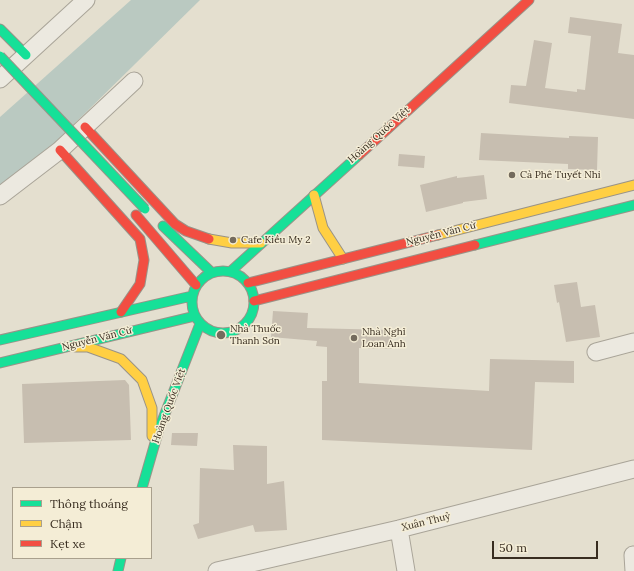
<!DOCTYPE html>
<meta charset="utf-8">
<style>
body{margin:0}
#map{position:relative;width:634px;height:571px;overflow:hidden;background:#e4dfcf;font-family:Lora,serif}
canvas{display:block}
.legend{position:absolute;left:12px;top:487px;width:140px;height:72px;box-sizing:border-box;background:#f4edd6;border:1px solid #a9a08d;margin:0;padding:5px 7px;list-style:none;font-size:12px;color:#382d20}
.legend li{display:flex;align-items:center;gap:8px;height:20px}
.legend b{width:20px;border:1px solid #a9a08d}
.scale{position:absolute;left:492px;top:541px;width:106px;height:18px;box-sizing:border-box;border:2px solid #382d20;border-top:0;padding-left:5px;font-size:12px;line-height:14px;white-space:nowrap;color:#382d20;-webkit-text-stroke:3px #f4edd6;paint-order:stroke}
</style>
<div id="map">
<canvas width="634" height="571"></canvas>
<ul class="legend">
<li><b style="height:5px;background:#16e098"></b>Thông thoáng</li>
<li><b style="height:5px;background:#ffcf43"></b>Chậm</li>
<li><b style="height:5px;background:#f24e42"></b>Kẹt xe</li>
</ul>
<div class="scale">50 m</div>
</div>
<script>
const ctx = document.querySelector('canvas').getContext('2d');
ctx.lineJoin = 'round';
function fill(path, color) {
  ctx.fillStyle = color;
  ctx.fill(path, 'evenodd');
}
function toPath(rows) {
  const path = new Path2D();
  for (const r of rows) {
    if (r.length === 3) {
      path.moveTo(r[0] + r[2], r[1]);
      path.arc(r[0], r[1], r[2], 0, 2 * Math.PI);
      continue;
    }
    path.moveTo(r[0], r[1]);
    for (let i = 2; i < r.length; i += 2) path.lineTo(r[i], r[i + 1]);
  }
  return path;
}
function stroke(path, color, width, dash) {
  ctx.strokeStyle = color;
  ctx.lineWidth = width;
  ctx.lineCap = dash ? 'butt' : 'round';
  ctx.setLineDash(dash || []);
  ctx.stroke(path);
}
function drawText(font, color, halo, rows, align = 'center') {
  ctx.font = font + ' Lora,serif';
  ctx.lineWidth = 3;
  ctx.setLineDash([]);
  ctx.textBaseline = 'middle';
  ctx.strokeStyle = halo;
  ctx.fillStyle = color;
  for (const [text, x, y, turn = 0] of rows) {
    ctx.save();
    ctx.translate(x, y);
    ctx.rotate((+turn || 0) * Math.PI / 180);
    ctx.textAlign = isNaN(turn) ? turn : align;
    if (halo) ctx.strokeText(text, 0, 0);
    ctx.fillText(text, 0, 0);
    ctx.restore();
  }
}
fill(toPath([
 [131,0,200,0,0,197,0,117]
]), '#bac9c1');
fill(toPath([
 [570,17,622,24,618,53,634,55,634,119,509,103,511,85,526,86,534,40,552,43,545,88,577,92,577,89,585,90,591,36,568,33],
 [481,133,569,138,569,136,598,137,597,170,568,169,568,164,479,160],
 [399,154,425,156,424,168,398,166],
 [484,175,487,199,463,202,463,203,426,212,420,185,457,176,457,178],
 [577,282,581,307,595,305,600,337,566,342,559,302,557,303,554,285],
 [273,311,308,313,307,328,392,330,392,349,359,348,359,383,489,391,490,359,574,361,574,383,535,382,532,450,322,440,322,381,327,381,327,347,316,346,317,341,271,337],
 [125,380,129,385,131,440,24,443,22,384],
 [172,433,198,433,197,446,171,445],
 [233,445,267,446,267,484,284,481,287,530,255,532,253,525,198,539,193,525,199,523,200,468,234,470]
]), '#c7beb0');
const street = toPath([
 [0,79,86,0],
 [0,196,60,150,134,81],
 [596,352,634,342],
 [399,529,406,571],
 [633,555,634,571],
 [217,571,399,529,634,469]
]);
const fast = toPath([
 [0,29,26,55],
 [163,226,211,272],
 [475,245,634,205],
 [223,302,31],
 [231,271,359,155],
 [0,340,192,296],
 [0,363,195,316],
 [142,488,159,429,200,324],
 [118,571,121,558]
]);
const slow = toPath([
 [314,195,323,228,343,259],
 [438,235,634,185],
 [209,239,232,243,261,243],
 [76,347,88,347,121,359,142,380,152,408,152,436]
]);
const jam = toPath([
 [85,127,175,224,186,231,209,239],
 [60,150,140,239,144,260,140,284,121,312],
 [359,155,529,0],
 [136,215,196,285],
 [248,283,438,235],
 [254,301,475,245]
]);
stroke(street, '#a9a498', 19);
stroke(fast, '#999388', 11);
stroke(slow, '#999388', 11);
stroke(jam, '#999388', 11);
stroke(street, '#ece9e0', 17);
stroke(fast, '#16e098', 9);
stroke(slow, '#ffcf43', 9);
stroke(jam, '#f24e42', 9);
const fastBridge = toPath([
 [0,56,145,209]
]);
stroke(fastBridge, '#999388', 11, []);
stroke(fastBridge, '#16e098', 9);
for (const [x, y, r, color] of [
 [512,175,4,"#746b5d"],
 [233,240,4,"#746b5d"],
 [221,335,5,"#746b5d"],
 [354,338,4,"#746b5d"]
]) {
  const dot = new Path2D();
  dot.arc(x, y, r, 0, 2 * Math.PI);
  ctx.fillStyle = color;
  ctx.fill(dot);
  stroke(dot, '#f4edd6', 1.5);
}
drawText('10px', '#382d20', '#f4edd6', [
 ["Hoàng Quốc Việt",379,135,-42],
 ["Nguyễn Văn Cừ",441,234,-14],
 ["Nguyễn Văn Cừ",97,339,-14],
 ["Hoàng Quốc Việt",169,406,-70],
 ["Xuân Thuỷ",426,522,-14]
]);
drawText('10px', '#382d20', '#f4edd6', [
 ["Cà Phê Tuyết Nhi",520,175],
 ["Cafe Kiều My 2",241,240],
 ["Nhà Thuốc",230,329],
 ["Thanh Sơn",230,341],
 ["Nhà Nghỉ",362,332],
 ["Loan Anh",362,344]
], 'left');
</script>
